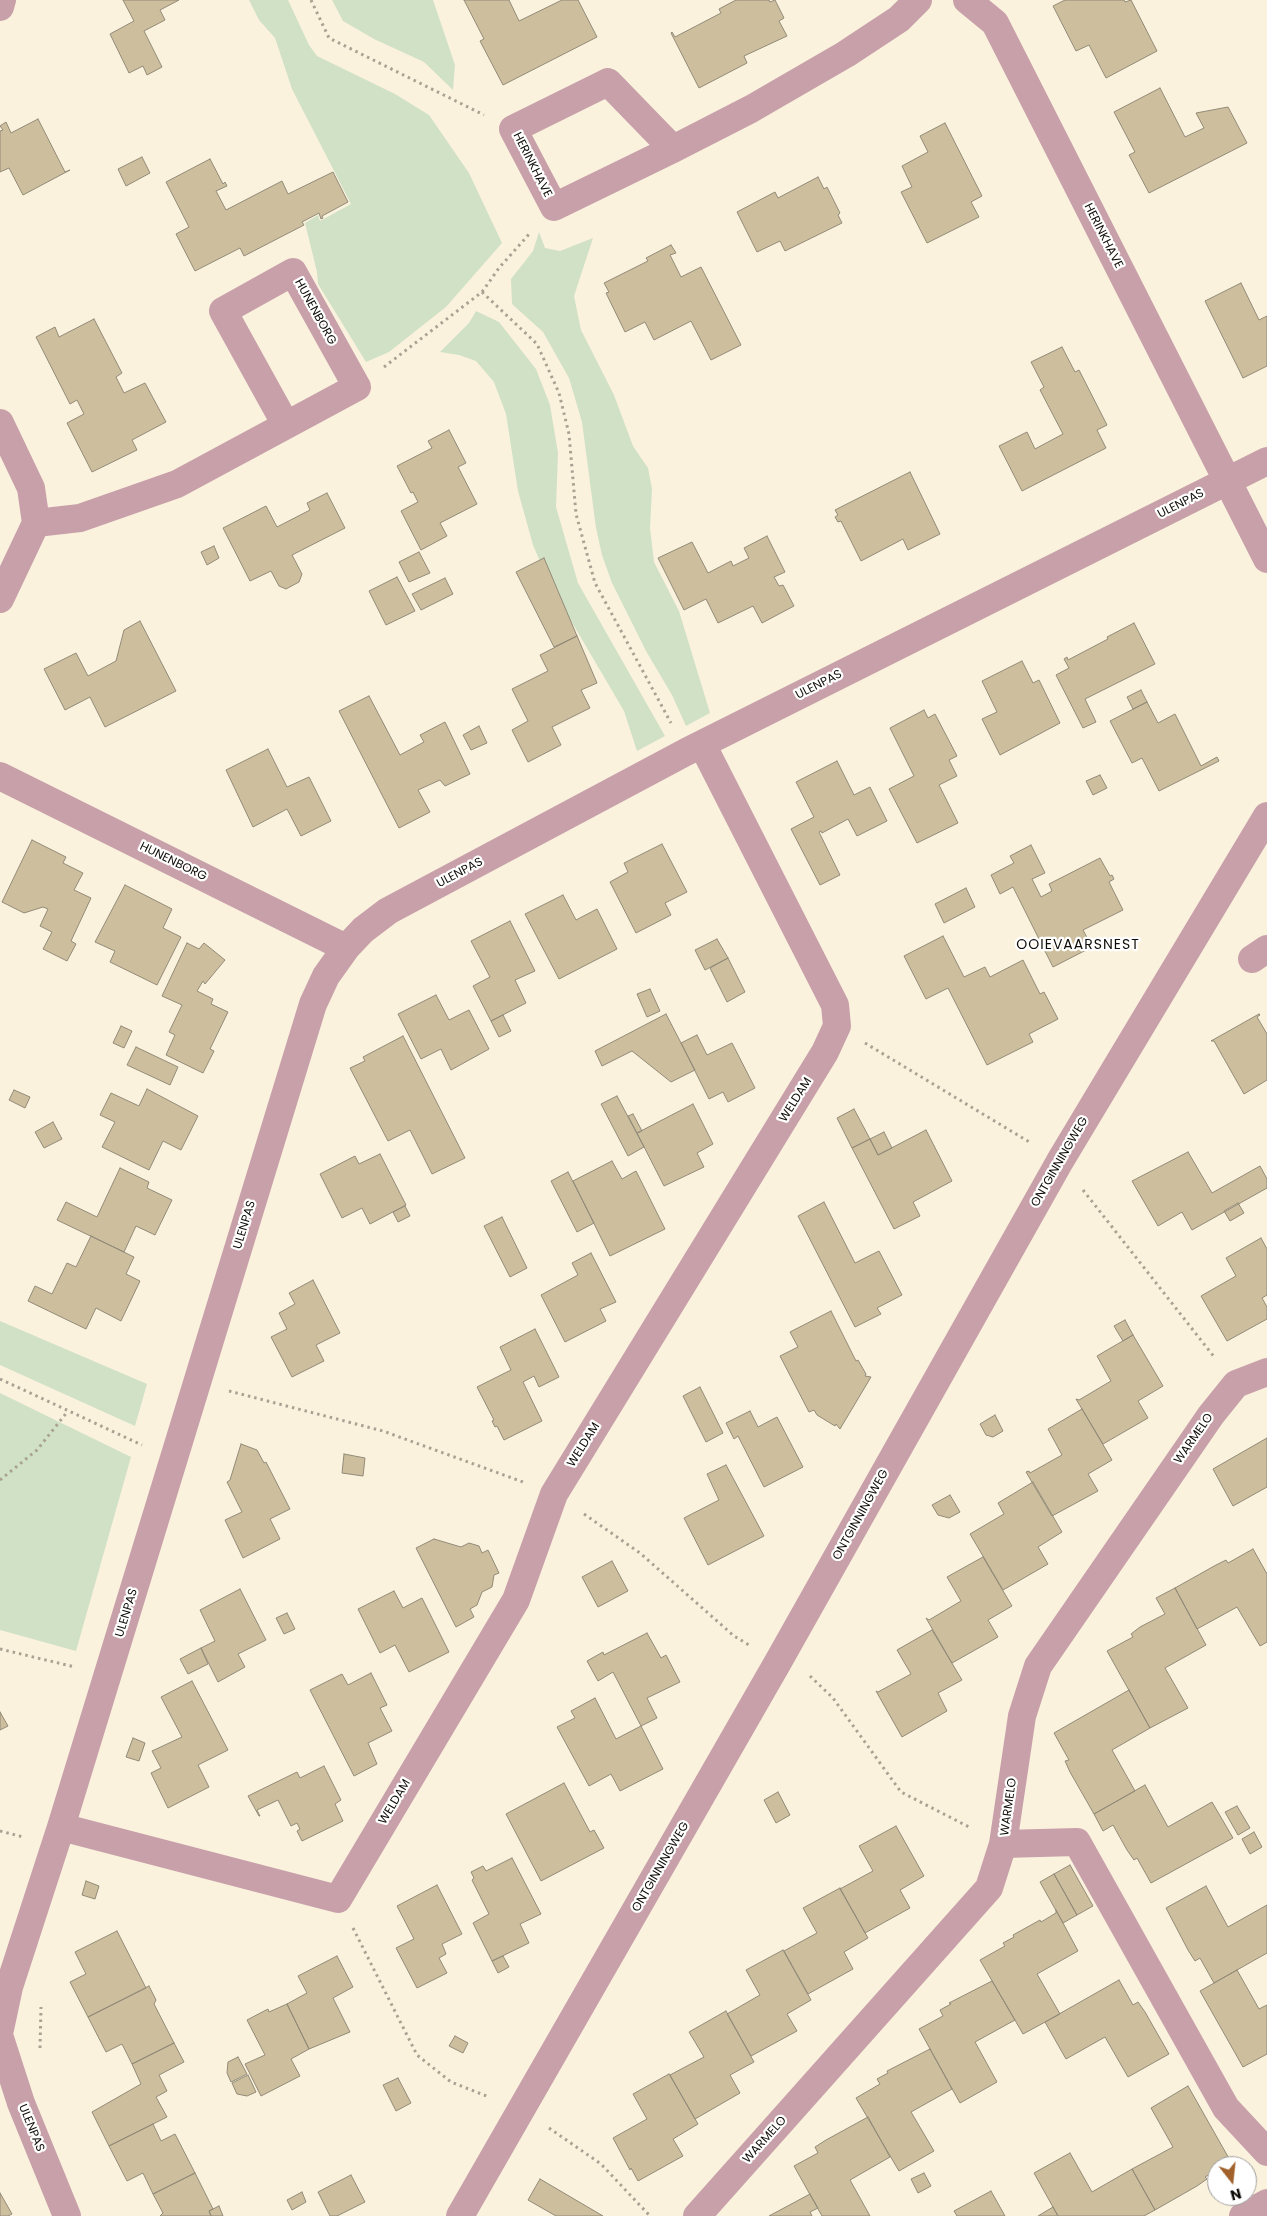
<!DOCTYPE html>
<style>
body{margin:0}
#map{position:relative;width:1267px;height:2216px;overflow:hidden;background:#fbf2de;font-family:Poppins,sans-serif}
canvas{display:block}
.north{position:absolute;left:1207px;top:2156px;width:50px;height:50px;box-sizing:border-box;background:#fff;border:1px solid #9f9e9b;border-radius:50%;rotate:164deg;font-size:14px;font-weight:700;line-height:20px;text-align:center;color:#0e0c06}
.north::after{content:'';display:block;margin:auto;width:18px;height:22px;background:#a1612a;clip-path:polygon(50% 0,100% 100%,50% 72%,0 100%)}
</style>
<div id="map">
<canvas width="1267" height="2216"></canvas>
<div class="north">N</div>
</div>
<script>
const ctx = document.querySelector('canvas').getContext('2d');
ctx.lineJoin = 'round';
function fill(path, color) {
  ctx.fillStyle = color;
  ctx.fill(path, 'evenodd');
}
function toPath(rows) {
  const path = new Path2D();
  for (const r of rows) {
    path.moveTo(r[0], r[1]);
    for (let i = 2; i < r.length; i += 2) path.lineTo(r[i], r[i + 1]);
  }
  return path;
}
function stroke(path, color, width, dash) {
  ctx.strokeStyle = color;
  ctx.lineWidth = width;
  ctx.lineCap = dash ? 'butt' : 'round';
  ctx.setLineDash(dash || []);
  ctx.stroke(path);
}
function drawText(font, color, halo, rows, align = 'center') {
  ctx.font = font + ' Poppins,sans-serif';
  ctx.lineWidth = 4.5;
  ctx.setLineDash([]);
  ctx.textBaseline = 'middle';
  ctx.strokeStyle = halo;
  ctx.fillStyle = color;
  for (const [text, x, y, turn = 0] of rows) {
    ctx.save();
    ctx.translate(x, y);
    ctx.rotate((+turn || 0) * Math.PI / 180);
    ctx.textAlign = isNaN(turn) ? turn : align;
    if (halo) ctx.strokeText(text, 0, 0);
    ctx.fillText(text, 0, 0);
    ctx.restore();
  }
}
fill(toPath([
 [249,0,288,0,309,45,317,56,395,94,429,115,469,173,502,243,446,307,389,352,366,362,318,284,317,272,305,223,318,215,320,221,351,204,292,89,275,38,259,20],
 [332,0,433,0,455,65,453,90,424,62,374,39,343,21],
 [539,232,545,248,560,251,593,238,574,296,581,330,614,395,633,446,648,468,652,489,650,528,654,562,679,611,710,713,686,726,672,695,646,651,612,583,602,555,596,528,582,422,569,378,543,332,512,304,511,279,533,251],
 [476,311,499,322,536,369,550,405,558,453,556,507,578,583,665,736,637,751,624,711,550,585,533,545,518,491,506,414,494,382,476,361,459,355,440,352,469,323],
 [0,1321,147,1384,135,1426,0,1365],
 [0,1393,131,1457,76,1651,0,1630]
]), '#d0e1c6');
const building = toPath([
 [123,0,179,0,160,10,165,20,144,31,162,67,147,75,143,66,129,73,110,34,134,21,123,0],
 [464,0,509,0,519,21,562,0,578,0,597,37,503,85,480,41,484,39,464,0],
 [736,0,769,0,770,2,775,0,784,18,779,21,787,36,744,56,747,63,699,88,671,33,672,32,675,37,721,13,719,9,736,0],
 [1065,0,1124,0,1125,2,1131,0,1157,51,1106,78,1089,45,1076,51,1053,6,1065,0],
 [1160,88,1185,137,1204,128,1196,113,1228,107,1247,143,1149,193,1129,155,1135,152,1114,112,1160,88],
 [38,119,65,172,70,170,23,195,9,168,0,172,0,131,3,130,0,126,6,122,11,133,38,119],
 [945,123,982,196,971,202,979,217,927,243,901,192,912,187,902,166,928,152,920,136,945,123],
 [142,157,150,173,126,186,118,169,142,157],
 [210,159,223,184,225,182,227,186,216,191,226,210,282,181,288,194,333,172,348,202,322,216,323,218,321,219,319,213,302,222,304,225,244,256,240,248,195,271,176,234,189,227,166,182,210,159],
 [818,177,824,189,827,187,840,213,838,215,842,223,785,251,780,241,757,252,737,212,775,192,778,198,818,177],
 [671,245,676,253,670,255,681,277,701,267,741,345,711,360,691,321,654,340,645,322,625,332,606,293,609,292,604,283,648,261,646,258,671,245],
 [1241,283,1259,320,1267,316,1267,366,1243,378,1205,301,1241,283],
 [94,319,122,373,116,377,124,393,145,383,166,422,132,440,137,450,92,472,67,423,84,414,77,400,70,404,36,337,55,327,59,337,94,319],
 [1062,347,1075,372,1079,370,1107,425,1097,430,1106,448,1022,491,999,446,1027,432,1035,449,1063,434,1040,390,1044,387,1031,362,1062,347],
 [449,430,466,463,458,467,477,504,440,523,447,536,421,550,401,511,418,502,413,492,411,493,397,466,432,448,428,441,449,430],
 [910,472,940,534,908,550,903,539,861,561,841,521,838,522,835,517,838,515,835,510,910,472],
 [327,493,345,528,292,555,302,574,299,582,286,589,279,586,271,571,250,581,223,528,266,506,277,527,310,510,307,503,327,493],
 [767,536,785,572,774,577,779,586,783,585,794,606,762,623,753,606,718,623,706,599,684,610,658,558,692,542,708,573,731,561,733,566,749,558,744,548,767,536],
 [214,546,219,558,207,565,201,552,214,546],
 [419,552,430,573,409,582,399,562,419,552],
 [544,558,577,636,554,647,516,572,544,558],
 [397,577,415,611,386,625,369,591,397,577],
 [445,578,453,594,421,610,412,594,445,578],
 [140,621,176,691,105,727,90,697,65,710,44,669,76,653,88,676,116,661,124,630,140,621],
 [1134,623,1155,664,1085,699,1096,722,1083,728,1056,675,1069,668,1064,659,1067,657,1068,660,1108,639,1107,637,1134,623],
 [577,636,597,683,581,690,590,708,552,727,561,745,528,762,512,730,528,721,512,689,548,671,540,655,577,636],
 [1022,661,1033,683,1039,680,1060,723,1000,755,982,719,997,712,982,681,1022,661],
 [1141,690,1147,702,1133,709,1127,697,1141,690],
 [369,696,400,755,424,742,420,735,445,722,470,774,445,786,440,780,418,790,430,812,399,828,339,711,369,696],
 [1147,702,1158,723,1175,714,1201,766,1217,757,1219,761,1159,791,1142,758,1132,763,1110,721,1147,702],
 [924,710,928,718,935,714,957,756,949,760,957,776,939,785,958,823,917,843,889,789,914,776,890,728,924,710],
 [479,726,487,743,471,750,463,735,479,726],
 [268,749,287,787,309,777,331,821,301,836,287,809,253,827,226,770,268,749],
 [837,761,854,795,870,787,887,821,857,836,848,819,822,833,821,831,819,832,840,875,820,885,791,829,814,817,796,782,837,761],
 [1100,775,1107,788,1093,795,1086,781,1100,775],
 [32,840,66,857,63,863,83,873,74,890,91,898,71,941,76,944,67,961,43,949,52,932,40,926,48,909,43,907,24,913,2,902,32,840],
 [662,844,687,892,665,903,671,915,636,933,610,882,628,872,624,863,662,844],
 [1031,845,1045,873,1032,879,1041,897,1052,891,1049,884,1100,858,1110,876,1112,875,1114,879,1109,882,1123,910,1083,930,1092,947,1053,967,1013,887,1000,894,991,875,1014,863,1010,856,1031,845],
 [125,885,172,909,163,928,181,937,157,985,110,962,115,951,95,942,125,885],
 [966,888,975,907,944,923,935,904,966,888],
 [563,895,576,920,597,909,617,949,559,979,525,914,563,895],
 [510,921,535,971,515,980,526,1003,491,1021,473,986,490,977,471,941,510,921],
 [943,936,964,977,985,967,990,977,1023,960,1040,994,1044,992,1058,1019,1029,1034,1033,1042,987,1065,948,988,926,999,904,956,943,936],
 [717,939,728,958,705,970,695,950,717,939],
 [187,943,199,949,204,943,225,960,205,984,203,981,197,991,213,999,211,1004,228,1012,210,1049,214,1051,203,1073,166,1055,175,1035,169,1032,182,1005,162,996,187,943],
 [728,958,745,992,727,1002,710,968,728,958],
 [650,989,660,1011,647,1017,637,994,650,989],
 [436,995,449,1020,469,1010,489,1049,451,1070,441,1049,421,1059,398,1014,436,995],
 [666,1014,695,1070,671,1082,632,1051,602,1066,595,1051,666,1014],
 [1259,1014,1260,1015,1257,1017,1267,1034,1267,1080,1244,1094,1214,1041,1211,1041,1259,1014],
 [503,1015,511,1031,499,1037,491,1021,503,1015],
 [121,1026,132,1031,124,1048,113,1043,121,1026],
 [697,1035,707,1055,732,1043,755,1088,728,1102,723,1092,709,1099,681,1043,697,1035],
 [403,1036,465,1158,432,1174,410,1130,388,1141,350,1068,365,1061,363,1057,403,1036],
 [136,1047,178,1067,170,1085,127,1065,136,1047],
 [147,1089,198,1116,181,1150,163,1141,149,1170,102,1147,115,1122,100,1115,111,1093,139,1106,147,1089],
 [14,1090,30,1097,25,1108,9,1100,14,1090],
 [617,1096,644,1147,628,1156,601,1104,617,1096],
 [693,1104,713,1144,697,1153,704,1167,664,1186,637,1133,693,1104],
 [854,1109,870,1139,852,1148,837,1118,854,1109],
 [633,1114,642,1131,637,1133,628,1116,633,1114],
 [53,1122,62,1139,44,1148,35,1132,53,1122],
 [926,1130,952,1181,913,1202,920,1216,894,1229,852,1148,870,1139,878,1155,926,1130],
 [884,1132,892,1148,878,1155,870,1139,884,1132],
 [1188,1152,1212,1193,1260,1166,1267,1179,1267,1188,1192,1230,1182,1212,1158,1226,1132,1181,1188,1152],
 [380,1154,406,1205,370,1224,362,1208,342,1218,320,1174,355,1156,359,1164,380,1154],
 [612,1161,622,1179,636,1171,665,1229,610,1256,573,1181,612,1161],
 [120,1168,149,1182,147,1188,172,1200,155,1235,136,1226,124,1252,57,1220,66,1202,97,1217,120,1168],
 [568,1172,594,1223,577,1232,551,1181,568,1172],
 [824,1202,855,1263,879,1251,902,1295,877,1308,881,1314,855,1327,798,1216,824,1202],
 [1238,1203,1244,1213,1230,1221,1224,1211,1238,1203],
 [405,1206,410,1216,398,1222,393,1212,405,1206],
 [502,1217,527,1268,510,1277,484,1226,502,1217],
 [91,1236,134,1257,126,1274,140,1281,121,1321,96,1308,86,1329,28,1301,35,1286,52,1294,67,1263,76,1267,91,1236],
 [1261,1238,1267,1249,1267,1295,1262,1298,1267,1307,1267,1319,1227,1341,1201,1296,1236,1276,1226,1258,1261,1238],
 [591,1253,616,1302,600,1309,606,1321,565,1342,541,1295,578,1275,572,1263,591,1253],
 [313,1280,340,1333,316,1345,324,1361,292,1377,271,1337,287,1329,279,1313,295,1304,289,1293,313,1280],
 [831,1311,856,1361,858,1360,866,1374,865,1376,871,1377,840,1429,836,1424,835,1426,817,1415,814,1410,809,1412,780,1356,798,1347,790,1332,831,1311],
 [1125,1320,1133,1335,1123,1341,1114,1326,1125,1320],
 [535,1329,559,1377,539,1387,534,1376,523,1382,542,1421,504,1440,497,1426,495,1427,492,1421,494,1420,477,1387,511,1370,500,1347,535,1329],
 [1133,1335,1163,1386,1138,1401,1148,1418,1103,1444,1076,1399,1079,1400,1111,1381,1097,1356,1133,1335],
 [700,1387,723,1433,706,1442,683,1396,700,1387],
 [1082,1409,1112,1460,1088,1474,1098,1491,1052,1516,1026,1472,1029,1471,1030,1473,1062,1455,1048,1429,1082,1409],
 [750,1411,758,1427,777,1417,803,1467,764,1487,738,1436,734,1439,726,1423,750,1411],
 [995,1415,1003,1431,993,1437,986,1435,980,1424,995,1415],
 [1267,1438,1267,1487,1233,1506,1213,1469,1267,1438],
 [241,1444,257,1450,264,1463,266,1462,290,1509,270,1519,280,1539,243,1558,225,1520,242,1512,227,1482,230,1480,241,1444],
 [344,1454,365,1458,363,1476,342,1473,344,1454],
 [726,1465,764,1536,708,1565,684,1518,719,1500,707,1474,726,1465],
 [1033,1482,1062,1532,1038,1547,1048,1564,1003,1590,970,1534,1004,1514,998,1503,1033,1482],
 [950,1495,960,1512,949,1518,938,1515,932,1505,950,1495],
 [434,1539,461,1547,469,1543,479,1546,482,1553,488,1550,499,1573,494,1575,492,1587,482,1592,477,1605,470,1609,474,1617,456,1627,416,1548,434,1539],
 [1253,1549,1267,1574,1267,1642,1260,1646,1237,1607,1197,1629,1175,1588,1216,1565,1226,1560,1228,1563,1253,1549],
 [983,1557,1012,1606,988,1620,998,1637,952,1663,926,1618,929,1620,961,1601,947,1577,983,1557],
 [612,1561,628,1591,598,1607,582,1577,612,1561],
 [1175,1588,1206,1645,1165,1668,1188,1708,1150,1728,1107,1651,1133,1637,1131,1634,1140,1627,1165,1614,1156,1598,1175,1588],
 [240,1589,266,1640,238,1654,245,1667,218,1682,201,1648,215,1641,200,1610,240,1589],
 [394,1591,403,1608,422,1598,449,1652,409,1672,395,1645,380,1653,358,1609,394,1591],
 [287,1613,295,1629,284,1634,276,1618,287,1613],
 [932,1630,962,1680,938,1693,947,1711,902,1737,876,1691,878,1692,911,1674,897,1650,932,1630],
 [647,1633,661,1658,666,1655,680,1682,647,1698,657,1718,641,1726,613,1672,598,1681,587,1661,603,1652,604,1655,647,1633],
 [201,1648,208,1664,188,1674,180,1659,201,1648],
 [371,1673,387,1705,380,1708,392,1731,368,1743,377,1764,354,1776,310,1690,342,1674,348,1685,371,1673],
 [192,1681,228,1750,198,1765,209,1787,168,1808,151,1773,161,1768,152,1751,182,1737,161,1697,192,1681],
 [1129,1690,1150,1728,1112,1750,1135,1791,1094,1814,1070,1772,1065,1761,1069,1760,1054,1733,1129,1690],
 [595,1698,616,1739,641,1726,663,1769,620,1791,611,1774,589,1786,557,1727,575,1718,571,1711,595,1698],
 [0,1712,8,1726,0,1730,0,1712],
 [133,1738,145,1743,139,1761,126,1757,133,1738],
 [324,1766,341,1800,335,1804,343,1821,302,1841,297,1831,300,1829,297,1823,291,1826,278,1800,257,1810,260,1816,259,1816,248,1796,297,1772,300,1778,324,1766],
 [564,1783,590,1832,594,1830,604,1848,541,1881,506,1814,564,1783],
 [1145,1785,1168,1827,1212,1802,1233,1838,1151,1883,1137,1858,1134,1860,1127,1850,1113,1825,1103,1831,1094,1814,1145,1785],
 [778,1792,790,1815,776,1823,764,1800,778,1792],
 [1237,1806,1250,1828,1238,1835,1225,1812,1237,1806],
 [896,1826,924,1876,900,1890,910,1908,865,1933,840,1889,873,1871,859,1846,896,1826],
 [1254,1832,1262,1847,1250,1854,1242,1839,1254,1832],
 [512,1858,541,1914,520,1924,529,1943,492,1961,473,1923,489,1914,472,1880,474,1878,471,1872,483,1866,486,1871,512,1858],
 [1070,1865,1093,1906,1077,1915,1054,1874,1070,1865],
 [1054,1874,1077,1915,1063,1923,1040,1882,1054,1874],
 [86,1881,99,1886,95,1899,82,1895,86,1881],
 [437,1885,462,1934,442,1944,446,1954,439,1958,447,1973,417,1988,396,1948,414,1939,397,1906,437,1885],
 [1206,1886,1228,1927,1267,1905,1267,1953,1214,1983,1200,1958,1195,1961,1188,1950,1166,1908,1206,1886],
 [840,1888,868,1938,844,1952,853,1969,808,1994,784,1951,817,1933,803,1908,840,1888],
 [1056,1910,1078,1951,1037,1974,1060,2014,1023,2034,980,1960,1005,1946,1003,1943,1014,1937,1013,1935,1040,1920,1041,1922,1056,1913,1056,1910],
 [117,1931,146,1988,88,2017,70,1982,86,1974,75,1952,117,1931],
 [783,1950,811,2000,787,2014,797,2031,751,2056,727,2014,760,1995,746,1970,783,1950],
 [337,1956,353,1987,333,1998,350,2032,309,2049,287,2004,307,1993,298,1976,337,1956],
 [503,1956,509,1967,498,1973,492,1961,503,1956],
 [1237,1970,1259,2009,1267,2005,1267,2054,1243,2067,1200,1991,1237,1970],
 [1119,1980,1133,2005,1138,2002,1145,2012,1169,2054,1128,2077,1105,2037,1066,2059,1045,2022,1119,1980],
 [992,1981,1015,2020,975,2042,997,2082,960,2103,919,2029,943,2016,940,2010,951,2004,949,2003,992,1981],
 [149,1986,156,2000,154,2004,174,2043,132,2064,122,2044,106,2052,88,2017,149,1986],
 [287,2004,309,2049,291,2059,300,2076,261,2096,245,2064,265,2055,247,2020,268,2009,269,2012,287,2004],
 [726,2011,754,2062,730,2075,740,2093,695,2119,670,2075,704,2057,689,2032,726,2011],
 [455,2036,468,2043,463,2053,449,2046,455,2036],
 [174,2043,184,2062,159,2075,167,2091,156,2097,167,2117,109,2146,92,2112,141,2084,132,2064,174,2043],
 [930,2049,952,2089,911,2112,934,2151,899,2171,856,2098,880,2084,877,2079,888,2073,887,2071,930,2049],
 [238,2057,247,2074,231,2082,227,2073,228,2062,238,2057],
 [669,2074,698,2124,673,2139,683,2156,638,2181,631,2168,630,2170,613,2138,647,2119,633,2094,669,2074],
 [248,2075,256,2092,247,2096,237,2094,232,2083,248,2075],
 [398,2078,411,2103,396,2111,383,2085,398,2078],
 [1188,2086,1231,2162,1224,2166,1217,2166,1217,2170,1205,2177,1207,2179,1197,2186,1155,2210,1132,2169,1173,2147,1151,2108,1188,2086],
 [868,2117,890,2157,850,2180,870,2216,822,2216,794,2166,818,2153,815,2147,826,2140,868,2117],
 [153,2124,161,2141,175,2134,195,2173,153,2194,143,2173,127,2181,109,2146,153,2124],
 [1070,2153,1092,2192,1132,2169,1155,2210,1144,2216,1058,2216,1034,2173,1070,2153],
 [195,2173,213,2209,209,2211,211,2216,160,2216,163,2213,153,2194,195,2173],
 [924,2173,931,2186,918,2193,911,2179,924,2173],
 [351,2175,365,2202,337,2216,330,2216,318,2192,351,2175],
 [540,2179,603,2216,556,2216,528,2200,540,2179],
 [991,2191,1005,2216,957,2216,954,2211,991,2191],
 [302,2192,306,2202,292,2210,287,2200,302,2192],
 [0,2193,12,2214,8,2216,0,2216,0,2193],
 [810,2194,818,2208,810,2212,812,2216,769,2216,810,2194],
 [219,2206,223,2216,211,2216,209,2211,219,2206],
 [1053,2207,1058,2216,1038,2216,1053,2207]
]);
fill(building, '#cdbf9d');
stroke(building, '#928a78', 1);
stroke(toPath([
 [311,0,329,38,484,115],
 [482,292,537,344,559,393,569,434,576,514,595,583,671,723],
 [384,367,482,292,499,268,531,232],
 [865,1043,1031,1143],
 [1083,1190,1215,1358],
 [0,1379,142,1445],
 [229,1391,383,1431,523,1482],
 [0,1480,37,1450,68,1411],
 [584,1514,640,1553,734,1636,749,1645],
 [0,1649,75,1667],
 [810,1676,833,1698,901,1792,971,1828],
 [0,1831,23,1837],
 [353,1928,417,2055,451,2082,489,2097],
 [40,2048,41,2007],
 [549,2128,601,2164,650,2216]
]), '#a9a293', 3, [2.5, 4]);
stroke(toPath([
 [967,0,995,23,1267,559],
 [0,7,2,0],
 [673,149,608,82,513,129,554,207,673,149,751,109,846,54,899,19,918,0],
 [0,423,31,488,36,523,0,599],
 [36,523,80,518,177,484,357,387,293,272,223,311,286,425],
 [0,776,346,948],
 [1252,959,1267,949],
 [61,1827,338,1899,516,1600,554,1494,825,1052,837,1026,835,1005,702,744],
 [1003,1844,1077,1842,1226,2108,1267,2152],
 [0,2029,9,1987,61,1827,313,1004,326,976,346,948,363,930,388,911,686,752,1267,461],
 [0,2038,21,2103,67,2216],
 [460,2216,778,1662,1060,1161,1267,816],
 [697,2216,989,1888,1003,1844,1022,1716,1038,1666,1211,1415,1236,1384,1267,1372],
 [1243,2216,1267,2203]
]), '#c8a0aa', 28);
drawText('12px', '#0e0c06', '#fff', [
 ["HERINKHAVE",532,165,63],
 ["HERINKHAVE",1103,236,63],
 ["HUNENBORG",315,312,61],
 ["ULENPAS",1181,504,-27],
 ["ULENPAS",819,685,-27],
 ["HUNENBORG",173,862,26],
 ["ULENPAS",460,873,-28],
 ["WELDAM",796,1100,-58],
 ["ONTGINNINGWEG",1060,1162,-60],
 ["ULENPAS",245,1225,-73],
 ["WARMELO",1194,1439,-55],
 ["WELDAM",584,1445,-58],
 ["ONTGINNINGWEG",861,1515,-61],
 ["ULENPAS",127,1613,-73],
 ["WELDAM",395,1802,-59],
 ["WARMELO",1009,1807,-82],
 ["ONTGINNINGWEG",661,1867,-60],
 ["ULENPAS",31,2128,68],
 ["WARMELO",765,2140,-48]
]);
ctx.letterSpacing = '1px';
drawText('14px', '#0e0c06', '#fff', [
 ["OOIEVAARSNEST",1078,945]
]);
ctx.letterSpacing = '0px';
</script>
